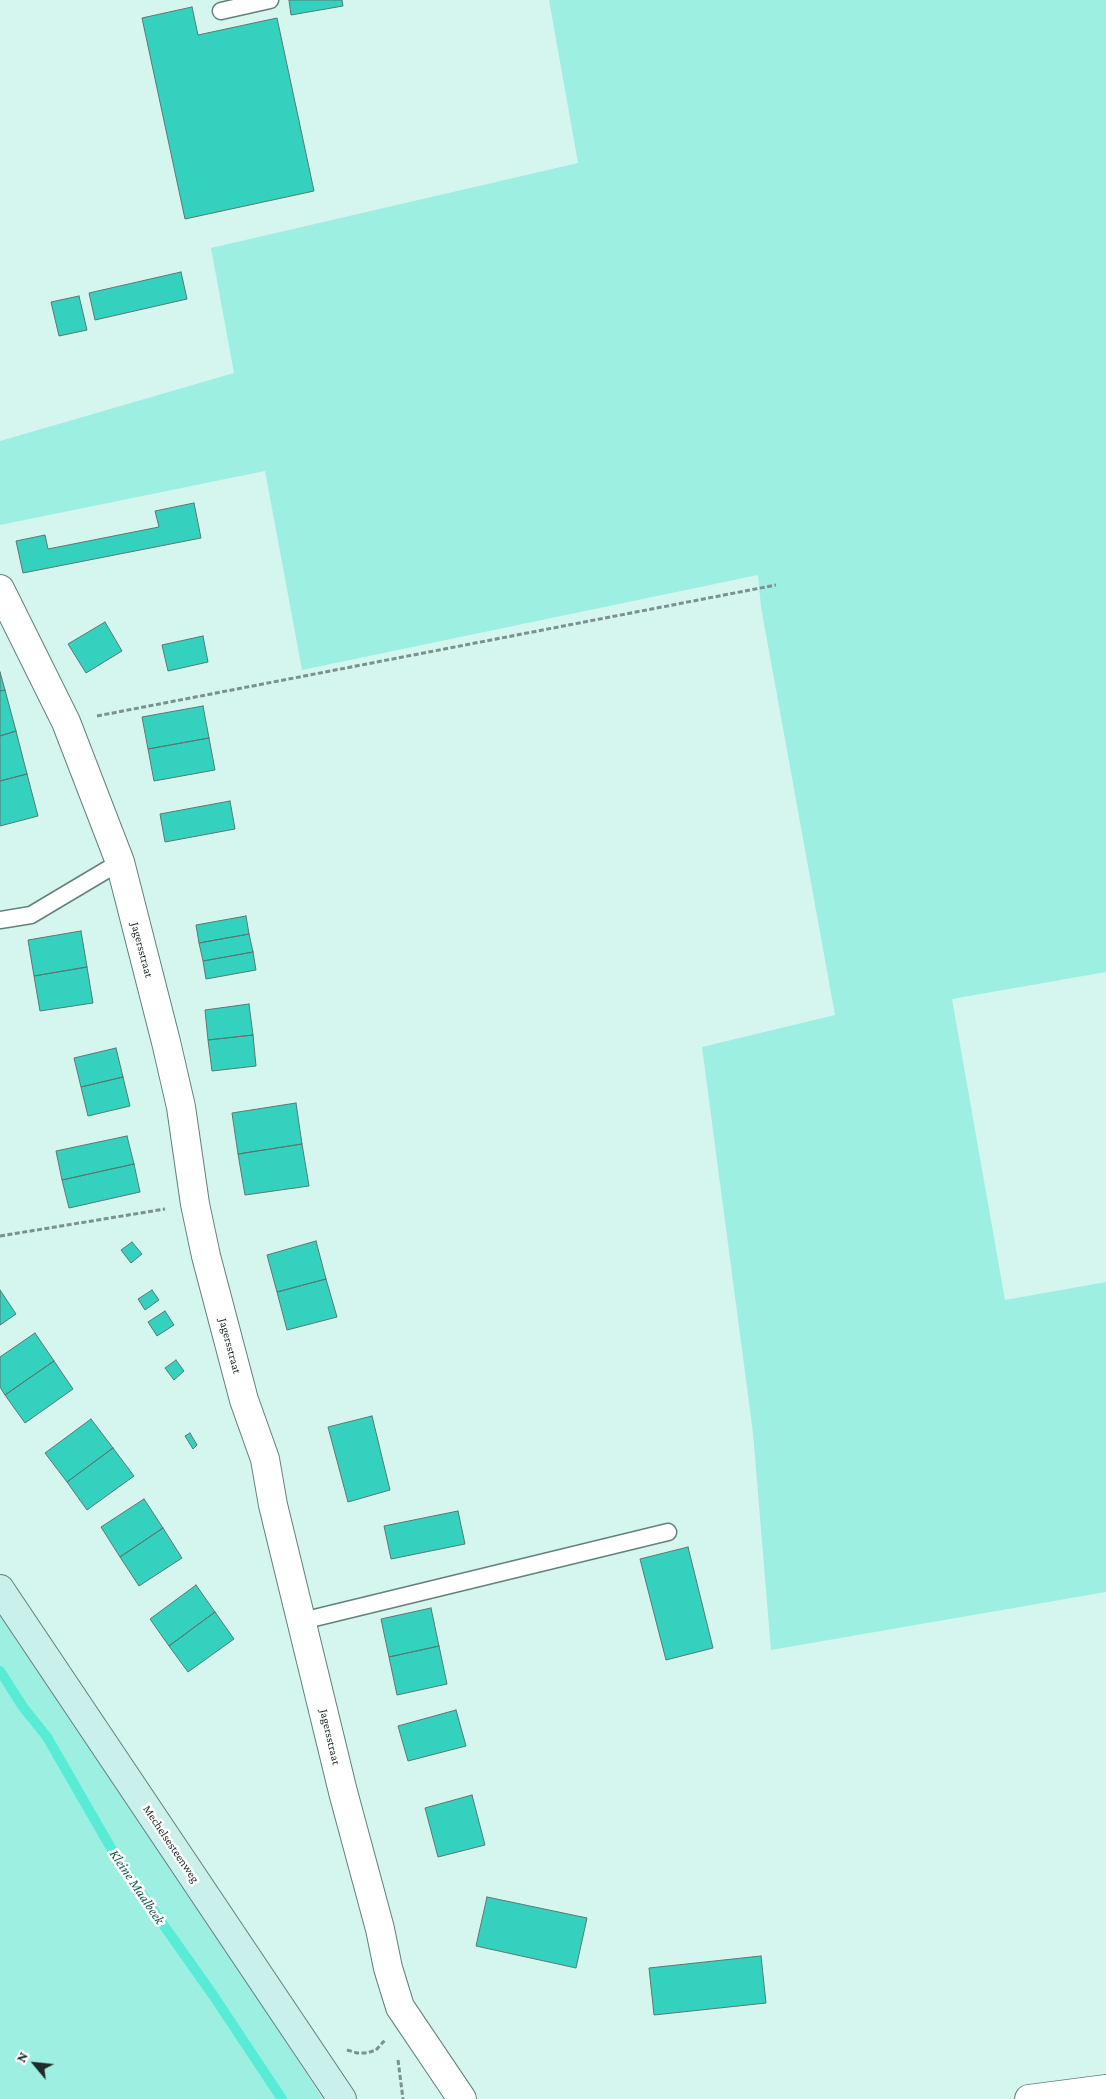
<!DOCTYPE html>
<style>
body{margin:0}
#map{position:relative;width:1106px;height:2099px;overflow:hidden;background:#d5f5ef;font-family:"Crimson Pro",serif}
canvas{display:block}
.north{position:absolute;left:10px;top:2039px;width:50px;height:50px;-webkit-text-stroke:4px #fff;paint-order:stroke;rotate:298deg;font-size:14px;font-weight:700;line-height:20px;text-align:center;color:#1f2b29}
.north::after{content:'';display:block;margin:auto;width:18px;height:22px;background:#1f2b29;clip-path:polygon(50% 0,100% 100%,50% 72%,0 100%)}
</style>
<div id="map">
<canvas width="1106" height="2099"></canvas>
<div class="north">N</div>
</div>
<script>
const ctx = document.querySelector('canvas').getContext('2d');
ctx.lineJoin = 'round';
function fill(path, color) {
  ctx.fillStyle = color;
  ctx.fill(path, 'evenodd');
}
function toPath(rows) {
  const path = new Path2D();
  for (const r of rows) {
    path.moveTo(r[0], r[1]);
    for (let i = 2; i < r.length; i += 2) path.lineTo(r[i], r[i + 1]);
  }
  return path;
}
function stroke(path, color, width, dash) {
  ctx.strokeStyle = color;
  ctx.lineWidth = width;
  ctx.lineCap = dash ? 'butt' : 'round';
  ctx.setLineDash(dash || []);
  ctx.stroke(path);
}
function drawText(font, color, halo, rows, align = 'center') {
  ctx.font = font + ' "Crimson Pro",serif';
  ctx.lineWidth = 5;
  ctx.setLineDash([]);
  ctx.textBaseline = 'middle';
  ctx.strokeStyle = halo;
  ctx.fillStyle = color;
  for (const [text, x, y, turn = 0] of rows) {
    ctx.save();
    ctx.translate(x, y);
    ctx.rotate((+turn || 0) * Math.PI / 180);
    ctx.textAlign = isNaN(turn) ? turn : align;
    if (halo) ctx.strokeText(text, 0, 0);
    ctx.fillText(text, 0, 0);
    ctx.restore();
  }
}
fill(toPath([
 [549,0,1106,0,1106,972,952,999,1005,1300,1106,1282,1106,1592,771,1650,753,1433,702,1047,835,1015,761,607,758,575,302,670,265,471,0,525,0,441,234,373,211,248,578,163],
 [0,1611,179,1879,323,2099,0,2099]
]), '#9df0e1');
stroke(toPath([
 [0,1671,23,1707,47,1737,119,1862,213,1995,282,2099]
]), '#58ecd7', 10);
const building = toPath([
 [289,0,342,0,343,6,291,15,289,0],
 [192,7,198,35,277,18,314,191,185,219,142,18,192,7],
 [181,272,187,299,95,320,89,293,181,272],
 [79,296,87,330,59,336,51,302,79,296],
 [194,503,201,538,23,573,16,541,45,535,48,549,159,527,155,511,194,503],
 [105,622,122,651,86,673,68,644,105,622],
 [203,636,208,662,168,671,162,645,203,636],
 [0,672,5,690,0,691,0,672],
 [5,690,16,731,0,736,0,691,5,690],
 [203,706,209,738,148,749,142,717,203,706],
 [16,731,27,774,0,781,0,736,16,731],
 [209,738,215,770,154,781,148,749,209,738],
 [27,774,38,816,0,826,0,781,27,774],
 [230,801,235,829,165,842,160,814,230,801],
 [246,916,249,934,199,943,196,925,246,916],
 [81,931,87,967,34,976,28,940,81,931],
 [249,934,253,952,203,961,199,943,249,934],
 [253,952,256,970,206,979,203,961,253,952],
 [87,967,93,1003,40,1011,34,976,87,967],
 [249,1004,253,1035,208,1040,205,1010,249,1004],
 [253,1035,256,1066,212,1071,208,1040,253,1035],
 [116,1048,123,1077,81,1087,74,1058,116,1048],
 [123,1077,130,1106,88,1116,81,1087,123,1077],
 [296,1103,302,1144,238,1154,232,1113,296,1103],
 [127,1136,134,1164,62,1180,56,1151,127,1136],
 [302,1144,309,1186,245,1195,238,1154,302,1144],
 [134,1164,140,1192,69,1208,62,1180,134,1164],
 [316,1241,326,1279,277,1292,267,1255,316,1241],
 [132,1242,142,1254,131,1263,121,1250,132,1242],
 [326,1279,337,1317,287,1330,277,1292,326,1279],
 [0,1290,16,1314,0,1325,0,1290],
 [152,1290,159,1300,145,1310,138,1299,152,1290],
 [165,1311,174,1325,157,1336,148,1322,165,1311],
 [35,1333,54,1361,5,1395,0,1387,0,1357,35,1333],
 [176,1360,184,1371,174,1380,165,1368,176,1360],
 [54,1361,73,1389,25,1423,5,1395,54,1361],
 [372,1416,390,1490,348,1502,328,1427,372,1416],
 [91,1419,113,1448,67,1482,45,1453,91,1419],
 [190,1433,197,1445,193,1449,185,1436,190,1433],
 [113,1448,134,1476,87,1510,67,1482,113,1448],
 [144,1499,163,1528,120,1557,101,1527,144,1499],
 [458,1511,465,1544,391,1559,384,1526,458,1511],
 [163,1528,182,1558,139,1586,120,1557,163,1528],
 [688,1547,713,1648,666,1660,640,1559,688,1547],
 [196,1585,215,1612,169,1646,150,1619,196,1585],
 [431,1608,439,1646,389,1657,381,1619,431,1608],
 [215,1612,234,1639,188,1672,169,1646,215,1612],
 [439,1646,447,1684,397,1695,389,1657,439,1646],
 [456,1710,466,1746,408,1761,398,1726,456,1710],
 [472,1795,485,1845,438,1857,425,1808,472,1795],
 [487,1897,587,1918,576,1968,476,1946,487,1897],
 [761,1956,766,2003,654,2015,649,1968,761,1956]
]);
fill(building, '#34d2be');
stroke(building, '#5b7872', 1);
const lane = toPath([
 [221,11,270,0],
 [0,920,31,915,120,862],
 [302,1621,668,1532]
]);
const street = toPath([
 [0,589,66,722,120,862,166,1042,181,1107,195,1204,206,1256,244,1400,265,1459,273,1505,343,1792,380,1929,388,1968,400,2007,462,2099],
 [1029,2099,1106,2089]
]);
const secondary = toPath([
 [0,1589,342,2099]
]);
stroke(lane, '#63807b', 19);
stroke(street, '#63807b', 30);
stroke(secondary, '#63807b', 30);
stroke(toPath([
 [97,716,776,585],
 [0,1236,165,1209],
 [347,2050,357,2053,367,2053,376,2050,385,2040],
 [398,2060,403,2099]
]), '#7a918d', 3, [5, 2.5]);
stroke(lane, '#fff', 16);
stroke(street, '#fff', 28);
stroke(secondary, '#caf0eb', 28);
drawText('12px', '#1f2b29', '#fff', [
 ["Jagersstraat",142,950,75],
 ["Jagersstraat",230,1346,75],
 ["Jagersstraat",330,1737,77],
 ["Mechelsesteenweg",171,1844,56]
]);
drawText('italic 14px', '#19574e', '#fff', [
 ["Kleine Maalbeek",137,1887,56]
]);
</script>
